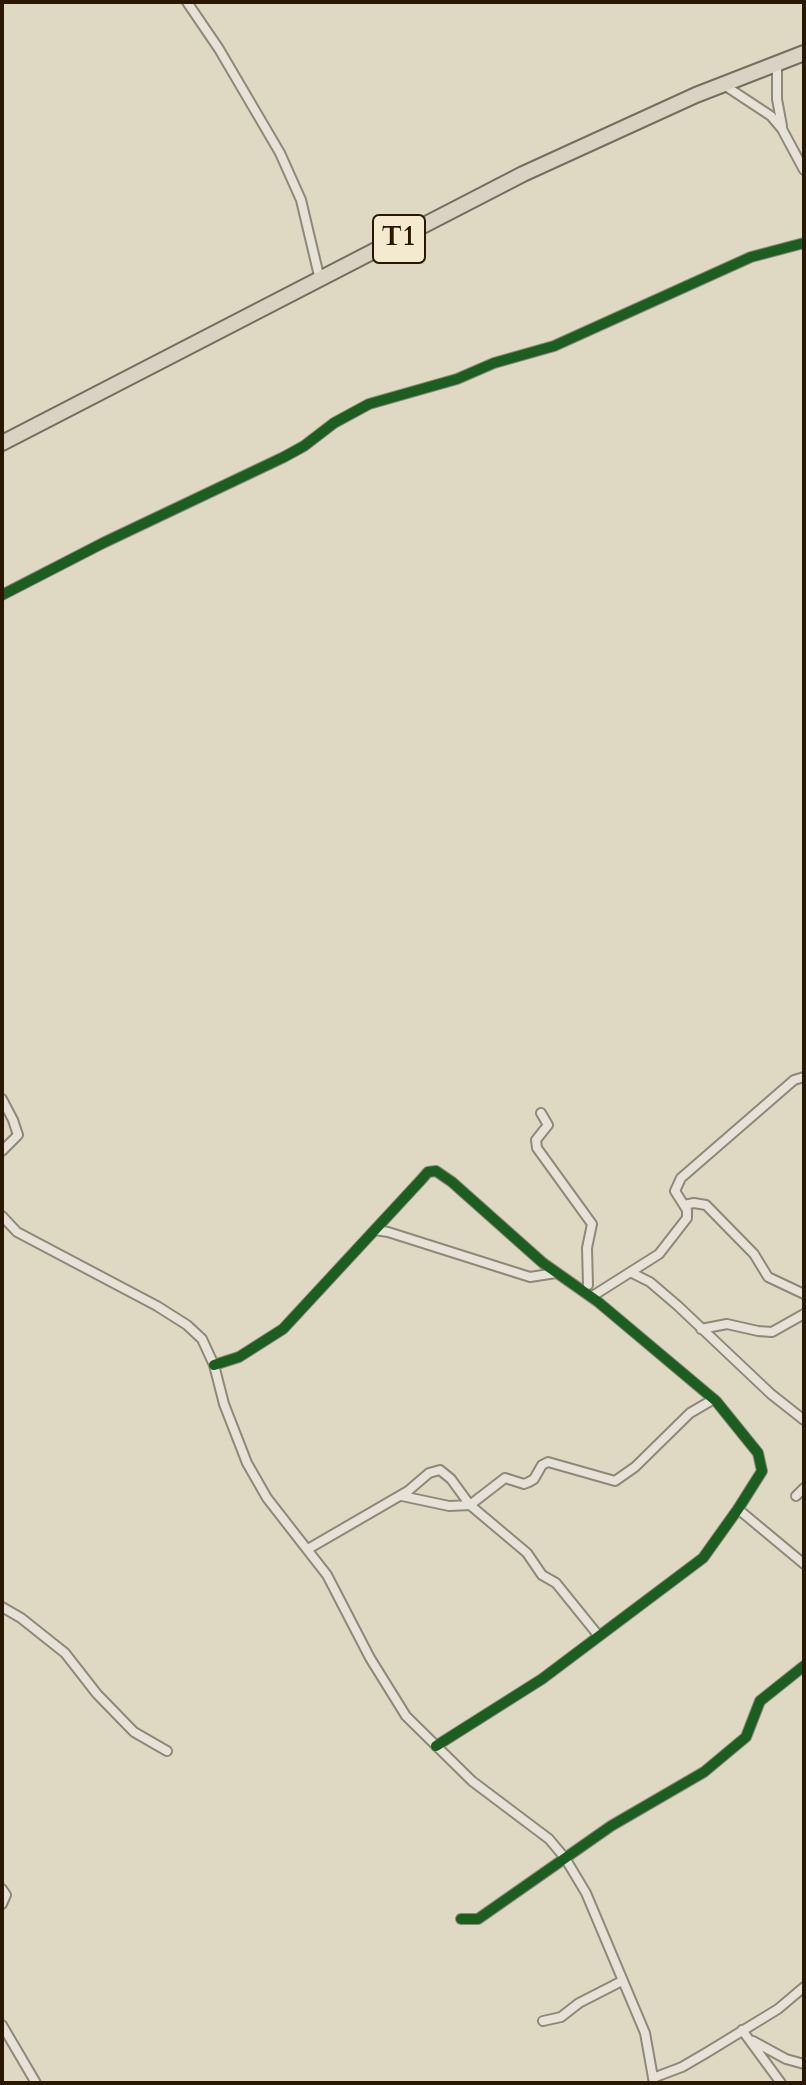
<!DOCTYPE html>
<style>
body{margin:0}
#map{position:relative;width:806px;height:2085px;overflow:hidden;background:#dfd9c3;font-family:Cardo,serif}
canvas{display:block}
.frame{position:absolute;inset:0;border:4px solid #291702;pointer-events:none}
</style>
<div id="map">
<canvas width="806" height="2085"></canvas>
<div class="frame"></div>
</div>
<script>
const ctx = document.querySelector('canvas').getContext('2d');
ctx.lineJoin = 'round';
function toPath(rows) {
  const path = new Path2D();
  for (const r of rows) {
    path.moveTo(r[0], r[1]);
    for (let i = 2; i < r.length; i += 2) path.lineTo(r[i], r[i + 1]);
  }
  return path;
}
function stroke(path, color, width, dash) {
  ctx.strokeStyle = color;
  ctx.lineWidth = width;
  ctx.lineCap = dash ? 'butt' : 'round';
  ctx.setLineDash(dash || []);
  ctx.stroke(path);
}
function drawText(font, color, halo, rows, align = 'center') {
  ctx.font = font + ' Cardo,serif';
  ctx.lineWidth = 6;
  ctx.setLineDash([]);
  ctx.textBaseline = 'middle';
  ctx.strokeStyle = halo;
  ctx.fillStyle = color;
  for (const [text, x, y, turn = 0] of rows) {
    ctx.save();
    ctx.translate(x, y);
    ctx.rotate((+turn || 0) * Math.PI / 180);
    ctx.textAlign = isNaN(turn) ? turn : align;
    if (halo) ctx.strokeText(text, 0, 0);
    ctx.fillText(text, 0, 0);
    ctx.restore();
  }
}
const minor = toPath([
 [187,2,219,49,280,153,301,200,320,280],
 [777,64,777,99,782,126],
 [724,85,771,116,782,129,804,170],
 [2,595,103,543,284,457,304,446,334,423,369,404,457,379,494,363,554,346,751,257,804,243],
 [2,1099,13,1120,18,1135,2,1151],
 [541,1113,548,1125,536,1140,537,1148,592,1224,587,1248,588,1285],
 [684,1205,694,1203,706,1205,754,1254,768,1277,804,1294],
 [2,1216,17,1232,157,1306,187,1325,202,1339,214,1365,224,1404,247,1463,267,1498,327,1575,370,1658,406,1716,472,1781,549,1839,565,1858,586,1893,645,2033,654,2083],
 [375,1230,388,1232,530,1277,556,1273],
 [632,1273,650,1282,678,1306,771,1394,804,1420],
 [591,1297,659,1254,687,1218,687,1210,675,1191,681,1178,794,1080,804,1077],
 [701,1329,727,1324,758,1331,772,1332,804,1314],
 [214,1365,239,1357,283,1329,421,1180,428,1172,436,1171,452,1182,543,1263,597,1301,716,1401,758,1453,762,1471,738,1509,703,1558,542,1679,436,1746],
 [402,1496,449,1506,470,1505,505,1478,524,1484,529,1482,534,1479,542,1465,548,1462,615,1481,635,1467,690,1413,714,1399],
 [796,1496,804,1488],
 [738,1509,804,1564],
 [308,1549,408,1491,429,1473,440,1470,451,1479,470,1505,527,1553,542,1575,556,1583,598,1635],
 [2,1607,21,1618,65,1653,97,1694,134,1732,167,1751],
 [2,1889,6,1895,2,1904],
 [461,1919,478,1919,611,1826,704,1772,746,1737,760,1701,804,1666],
 [543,2021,561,2017,579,2003,622,1981],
 [2,2025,36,2083],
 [742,2030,781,2083],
 [753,2041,786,2059,804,2064],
 [653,2078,682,2067,706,2053,778,2009,804,1987]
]);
const trunk = toPath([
 [2,443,523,174,696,95,804,53]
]);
stroke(minor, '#8e8879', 12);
stroke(trunk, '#746e60', 18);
stroke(minor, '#e7e2d7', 8);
stroke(trunk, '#dad3c3', 14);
stroke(toPath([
 [2,595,103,543,284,457,304,446,334,423,369,404,457,379,494,363,554,346,751,257,804,243],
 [214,1365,239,1357,283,1329,421,1180,428,1172,436,1171,452,1182,543,1263,597,1301,716,1401,758,1453,762,1471,738,1509,703,1558,542,1679,436,1746],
 [461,1919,478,1919,611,1826,704,1772,746,1737,760,1701,804,1666]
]), '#1b5e20', 10);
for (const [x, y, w] of [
 [399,239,52]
]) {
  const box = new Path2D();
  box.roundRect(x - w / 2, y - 24, w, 48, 6);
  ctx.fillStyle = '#f3ead0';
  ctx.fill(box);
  stroke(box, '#291702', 2);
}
drawText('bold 28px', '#291702', null, [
 ["T1",399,239]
]);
</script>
